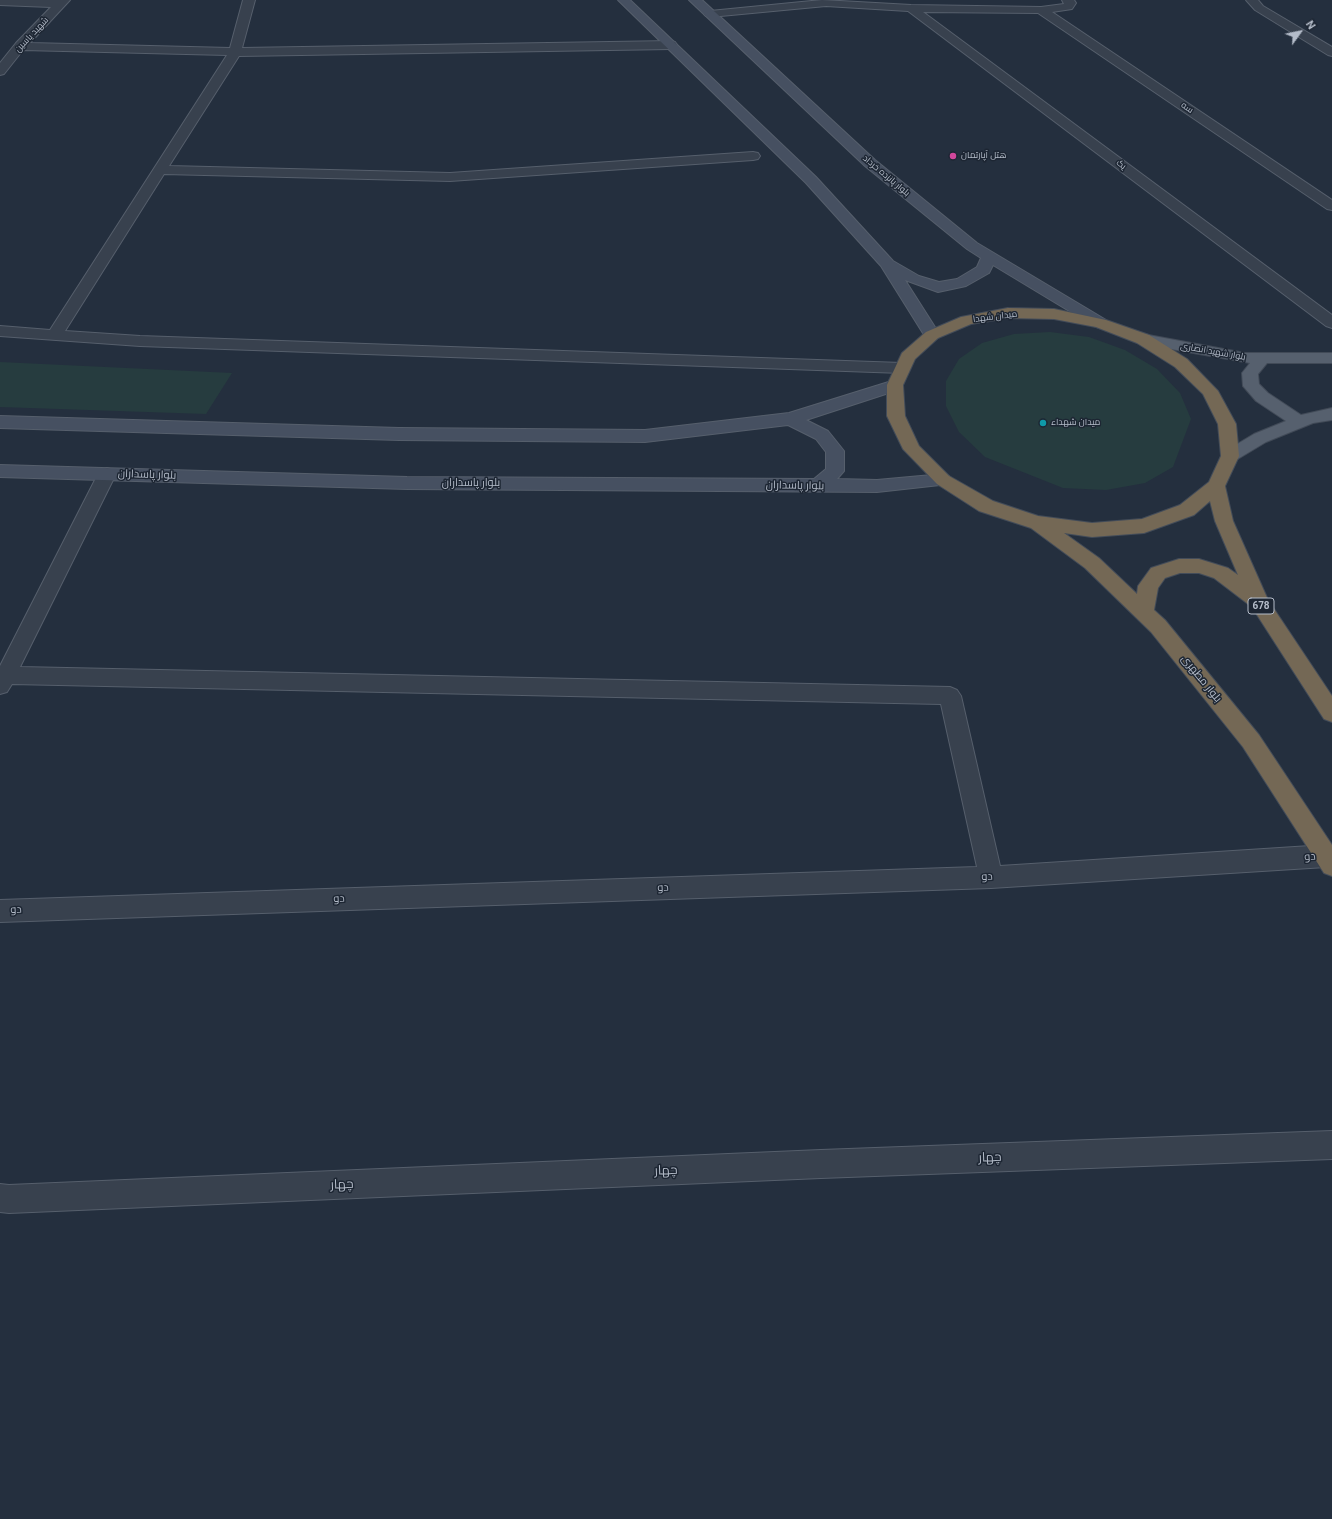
<!DOCTYPE html>
<meta charset="utf-8">
<style>
body{margin:0}
#map{position:relative;width:1332px;height:1519px;overflow:hidden;background:#242f3e;font-family:Roboto,sans-serif}
canvas{display:block}
.north{position:absolute;left:1280px;top:12px;width:40px;height:40px;-webkit-text-stroke:3px #1d2633;paint-order:stroke;rotate:57deg;font-size:11px;font-weight:700;line-height:16px;text-align:center;color:#b4bcc9}
.north::after{content:'';display:block;margin:auto;width:14px;height:18px;background:#b4bcc9;clip-path:polygon(50% 0,100% 100%,50% 72%,0 100%)}
</style>
<div id="map">
<canvas width="1332" height="1519"></canvas>
<div class="north">N</div>
</div>
<script>
const ctx = document.querySelector('canvas').getContext('2d');
ctx.lineJoin = 'round';
function fill(path, color) {
  ctx.fillStyle = color;
  ctx.fill(path, 'evenodd');
}
function toPath(rows) {
  const path = new Path2D();
  for (const r of rows) {
    path.moveTo(r[0], r[1]);
    for (let i = 2; i < r.length; i += 2) path.lineTo(r[i], r[i + 1]);
  }
  return path;
}
function stroke(path, color, width, dash) {
  ctx.strokeStyle = color;
  ctx.lineWidth = width;
  ctx.lineCap = dash ? 'butt' : 'round';
  ctx.setLineDash(dash || []);
  ctx.stroke(path);
}
function drawText(font, color, halo, rows, align = 'center') {
  ctx.font = font + ' Roboto,Cairo,sans-serif';
  ctx.lineWidth = 3;
  ctx.setLineDash([]);
  ctx.textBaseline = 'middle';
  ctx.strokeStyle = halo;
  ctx.fillStyle = color;
  for (const [text, x, y, turn = 0] of rows) {
    ctx.save();
    ctx.translate(x, y);
    ctx.rotate((+turn || 0) * Math.PI / 180);
    ctx.textAlign = isNaN(turn) ? turn : align;
    if (halo) ctx.strokeText(text, 0, 0);
    ctx.fillText(text, 0, 0);
    ctx.restore();
  }
}
fill(toPath([
 [1050,332,1089,337,1125,350,1157,369,1180,393,1191,419,1173,467,1145,483,1106,490,1063,488,985,457,959,432,946,406,946,381,959,359,982,343,1014,334],
 [0,362,232,373,206,414,0,407]
]), '#263c3f');
const street = toPath([
 [0,0,70,0,30,43,230,48,243,0,255,0,242,48,671,41,675,42,677,45,675,48,671,49,239,56,169,166,450,173,753,152,758,153,760,156,758,159,753,160,450,181,164,174,65,331,140,336,902,363,908,364,910,368,908,372,902,373,140,346,0,336,0,326,50,330,227,55,23,50,4,74,0,75,0,63,16,43,51,7,0,5,0,0],
 [822,0,911,5,1041,7,1064,4,1062,0,1074,0,1076,3,1072,9,1052,12,1332,200,1332,210,1327,209,1038,13,923,12,1332,315,1332,328,1326,326,908,11,826,6,710,17,706,16,704,14,706,12,710,11,822,0],
 [1246,0,1258,0,1263,6,1332,47,1332,56,1328,55,1255,10,1246,0],
 [107,468,113,470,116,474,20,667,950,687,957,690,961,696,1000,866,1326,845,1332,848,1332,864,1326,867,991,888,0,922,0,900,977,867,941,704,12,684,7,692,0,694,0,666,98,474,101,470,107,468],
 [1332,1131,1332,1159,821,1178,9,1213,0,1212,0,1184,9,1185,821,1150,1332,1131]
]);
const secondary = toPath([
 [618,0,630,0,816,177,893,261,919,276,939,282,957,279,977,267,981,258,967,249,865,166,689,0,702,0,875,160,977,243,1106,320,1108,323,1106,326,1100,328,1094,326,993,265,989,273,966,286,938,292,905,280,940,335,938,338,932,340,926,338,881,266,806,183,618,0],
 [895,380,901,381,903,385,901,389,806,420,828,431,844,451,844,471,837,479,877,480,943,474,949,476,952,480,949,484,877,492,407,489,0,477,0,465,407,477,814,479,826,469,826,452,816,439,788,425,645,442,399,440,0,428,0,416,399,428,645,430,789,413,895,380]
]);
const primary = toPath([
 [1143,334,1245,353,1332,353,1332,363,1267,363,1258,374,1259,384,1268,393,1301,415,1332,408,1332,420,1313,423,1266,442,1236,460,1230,462,1224,460,1221,456,1224,452,1254,434,1286,421,1256,401,1243,386,1242,373,1250,363,1137,343,1135,339,1137,335,1143,334]
]);
const highway = toPath([
 [1008,308,1054,309,1106,320,1149,335,1187,359,1218,391,1236,424,1239,456,1225,486,1233,521,1268,600,1332,696,1332,722,1324,719,1252,607,1214,578,1199,573,1180,573,1165,578,1158,588,1154,610,1165,620,1259,735,1332,845,1332,876,1324,873,1243,747,1151,632,1085,568,1031,528,979,511,937,484,903,449,887,416,887,385,902,353,926,332,961,317,1008,308],
 [1008,318,1054,319,1096,327,1137,343,1175,367,1203,394,1218,424,1221,456,1209,482,1180,505,1142,519,1092,523,1038,516,993,501,949,476,919,446,905,416,903,385,915,359,938,338,971,324,1008,318],
 [1210,501,1215,521,1238,575,1228,568,1199,559,1179,559,1151,568,1138,586,1137,594,1099,558,1064,533,1092,537,1144,533,1194,515,1210,501]
]);
stroke(street, '#565f6c', 2);
stroke(secondary, '#565f6c', 2);
stroke(primary, '#414a57', 2);
stroke(highway, '#434c59', 2);
fill(street, '#38414e');
fill(secondary, '#465061');
fill(primary, '#56606e');
fill(highway, '#746855');
for (const [x, y, r, color] of [
 [953,156,4,"#d1479c"],
 [1043,423,4,"#0f9aa8"]
]) {
  const dot = new Path2D();
  dot.arc(x, y, r, 0, 2 * Math.PI);
  ctx.fillStyle = color;
  ctx.fill(dot);
  stroke(dot, '#1d2633', 1.5);
}
drawText('9px', '#b4bcc9', '#1d2633', [
 ["شهید یاسین",32,35,-47],
 ["سه",1187,108,34],
 ["یک",1121,165,37],
 ["بلوار پانزده خرداد",886,176,40],
 ["میدان شهدا",995,317,-7],
 ["بلوار شهید انصاری",1213,352,10]
]);
drawText('9px', '#b4bcc9', '#1d2633', [
 ["هتل آپارتمان",961,156],
 ["میدان شهداء",1051,423]
], 'left');
for (const [x, y, w] of [
 [1261,606,26]
]) {
  const box = new Path2D();
  box.roundRect(x - w / 2, y - 8, w, 16, 3);
  ctx.fillStyle = '#1d2633';
  ctx.fill(box);
  stroke(box, '#b4bcc9', 1);
}
drawText('bold 10px', '#b4bcc9', null, [
 ["678",1261,606]
]);
drawText('11px', '#b4bcc9', '#1d2633', [
 ["بلوار پاسداران",147,475,2],
 ["بلوار پاسداران",471,483],
 ["بلوار پاسداران",795,486,1],
 ["بلوار مطهری",1201,679,51],
 ["دو",1310,857,-4],
 ["دو",987,877,-2],
 ["دو",663,888,-2],
 ["دو",339,899,-2],
 ["دو",16,910,-2]
]);
drawText('13px', '#b4bcc9', '#1d2633', [
 ["چهار",990,1158,-2],
 ["چهار",666,1171,-2],
 ["چهار",342,1185,-2]
]);
</script>
